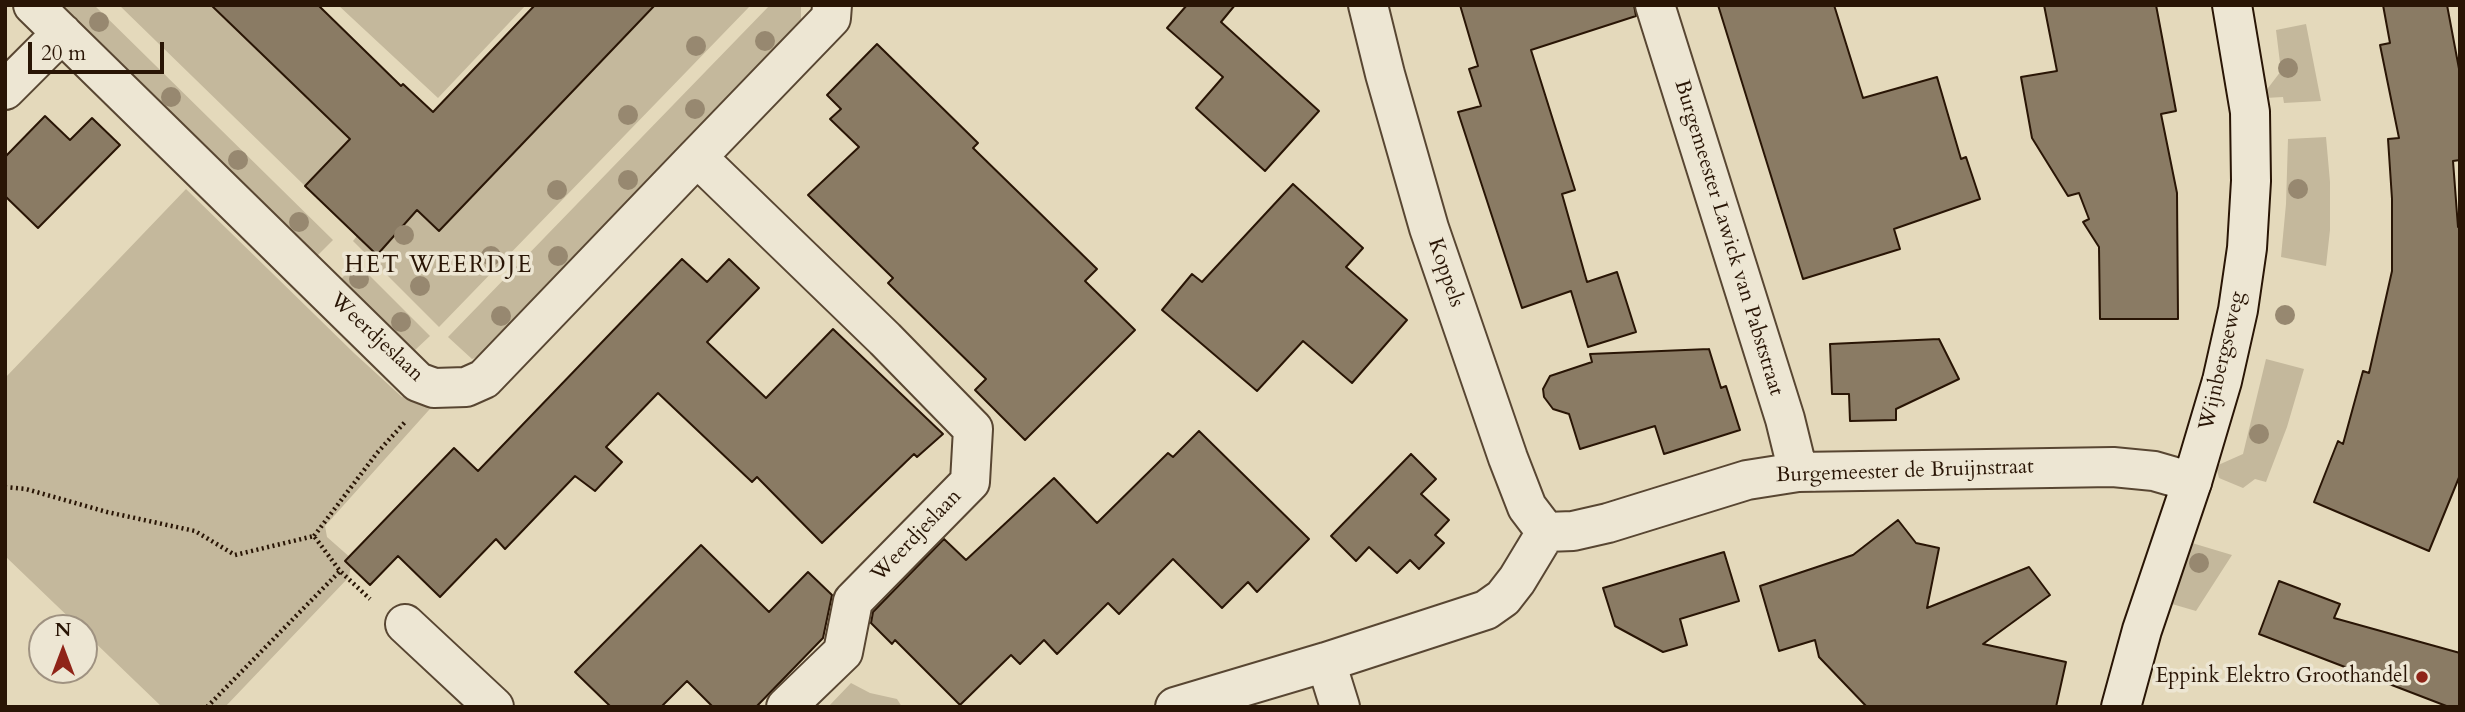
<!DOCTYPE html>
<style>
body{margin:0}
#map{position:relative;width:2465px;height:712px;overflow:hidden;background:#e4d9bb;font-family:Cardo,serif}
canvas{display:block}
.frame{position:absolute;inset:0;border:7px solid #291505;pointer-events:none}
.north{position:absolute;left:28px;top:614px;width:70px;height:70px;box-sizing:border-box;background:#ede6d3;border:2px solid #9f9281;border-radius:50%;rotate:0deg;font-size:19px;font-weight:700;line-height:28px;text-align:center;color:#291505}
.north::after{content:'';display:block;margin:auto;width:24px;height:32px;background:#8f2418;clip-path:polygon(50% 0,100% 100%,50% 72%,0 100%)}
.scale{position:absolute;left:28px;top:42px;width:136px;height:32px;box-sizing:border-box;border:4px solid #291505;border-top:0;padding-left:9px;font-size:21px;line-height:24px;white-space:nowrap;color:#291505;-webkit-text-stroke:5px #ede6d3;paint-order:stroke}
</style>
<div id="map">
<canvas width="2465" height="712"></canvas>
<div class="frame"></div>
<div class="north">N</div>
<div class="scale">20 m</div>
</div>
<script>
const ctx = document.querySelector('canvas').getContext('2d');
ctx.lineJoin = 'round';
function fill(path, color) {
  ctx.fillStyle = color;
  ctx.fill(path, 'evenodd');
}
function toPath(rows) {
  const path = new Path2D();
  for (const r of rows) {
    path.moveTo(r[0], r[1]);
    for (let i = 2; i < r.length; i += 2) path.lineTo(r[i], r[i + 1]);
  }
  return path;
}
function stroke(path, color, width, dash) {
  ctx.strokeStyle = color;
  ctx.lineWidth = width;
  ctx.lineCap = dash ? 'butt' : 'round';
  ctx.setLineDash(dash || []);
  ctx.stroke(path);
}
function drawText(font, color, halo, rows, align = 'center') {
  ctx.font = font + ' Cardo,serif';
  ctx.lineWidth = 7;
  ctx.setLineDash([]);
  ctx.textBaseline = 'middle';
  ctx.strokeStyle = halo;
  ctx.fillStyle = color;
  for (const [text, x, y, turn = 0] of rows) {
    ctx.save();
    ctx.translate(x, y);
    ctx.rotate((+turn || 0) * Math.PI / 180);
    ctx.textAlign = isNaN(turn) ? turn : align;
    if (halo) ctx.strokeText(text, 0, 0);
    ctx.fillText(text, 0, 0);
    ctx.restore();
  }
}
fill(toPath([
 [61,5,94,5,333,240,317,256],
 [119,5,210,5,351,140,305,186],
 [338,5,526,5,438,98],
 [656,5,751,5,439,327,353,241,357,236,377,255,400,229,381,211,399,193,439,230],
 [770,5,801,5,801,21,486,354,472,359,448,337],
 [2306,24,2321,101,2284,103,2283,97,2265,98,2265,92,2281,71,2276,30],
 [2326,137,2330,182,2330,230,2326,266,2281,257,2286,204,2288,139],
 [186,189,354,353,402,397,437,401,325,526,327,537,352,559,349,577,225,707,162,707,84,632,84,628,80,628,5,556,5,378],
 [357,263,430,336,414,351,341,279],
 [2266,359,2304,369,2287,427,2266,482,2255,479,2243,488,2219,478,2216,466,2243,454],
 [2192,543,2232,555,2196,611,2172,604],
 [851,683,870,693,897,699,902,707,828,707]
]), '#c4b89c');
const building = toPath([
 [211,5,318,5,401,86,403,84,433,112,535,5,655,5,439,231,417,210,377,255,305,186,350,139,211,5],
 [1187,5,1235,5,1221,22,1319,111,1265,171,1196,108,1223,77,1167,28,1187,5],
 [1460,5,1634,5,1636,16,1531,50,1575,190,1562,194,1587,282,1617,272,1636,332,1588,347,1571,291,1522,308,1458,112,1481,106,1469,69,1478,66,1460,5],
 [1718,5,1834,5,1863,98,1937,77,1961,159,1966,157,1980,199,1894,229,1900,249,1803,279,1718,5],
 [2044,5,2156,5,2176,111,2161,114,2177,193,2178,319,2100,319,2099,247,2083,222,2089,219,2079,193,2068,196,2032,138,2021,77,2057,71,2044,5],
 [2383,5,2447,5,2460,74,2460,160,2453,161,2458,227,2460,227,2460,475,2429,551,2314,502,2338,441,2343,444,2363,371,2369,373,2392,271,2392,199,2388,139,2399,138,2380,45,2390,43,2383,5],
 [877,44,978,143,973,148,1097,269,1085,281,1135,330,1025,440,975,390,986,379,888,283,893,278,808,195,859,147,830,119,841,109,827,95,877,44],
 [45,116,70,140,92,118,120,145,38,228,5,196,5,157,45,116],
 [1293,184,1363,248,1346,267,1407,320,1352,383,1303,341,1257,391,1162,310,1192,274,1202,282,1293,184],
 [682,259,707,282,729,259,759,288,707,342,766,398,833,329,943,434,917,457,914,454,822,543,757,477,752,482,658,393,606,447,622,462,595,491,575,476,505,549,496,539,440,597,398,556,370,585,345,561,454,448,478,471,682,259],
 [1939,339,1959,379,1896,409,1896,420,1850,421,1849,394,1832,394,1830,344,1939,339],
 [1709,349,1721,388,1726,386,1740,430,1664,454,1655,426,1580,449,1569,414,1553,409,1544,397,1543,389,1550,376,1592,362,1590,354,1709,349],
 [1199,431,1309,539,1257,592,1248,582,1222,608,1173,559,1119,614,1108,603,1057,654,1044,640,1020,664,1011,655,960,705,895,640,892,644,871,623,873,612,944,539,966,560,1054,478,1097,523,1168,453,1173,457,1199,431],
 [1411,454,1436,479,1421,494,1449,520,1435,535,1444,543,1419,569,1410,560,1397,573,1369,547,1356,561,1331,536,1411,454],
 [1898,520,1916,543,1939,548,1927,608,2029,567,2050,595,1983,644,2066,662,2056,707,1867,707,1819,657,1815,640,1779,651,1760,586,1853,555,1898,520],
 [701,545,769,612,808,572,832,595,823,638,756,707,713,707,687,681,661,707,611,707,575,672,701,545],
 [1724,552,1739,601,1680,619,1687,645,1663,652,1615,626,1603,588,1724,552],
 [2279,581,2340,604,2334,618,2460,653,2460,707,2449,707,2259,634,2279,581]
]);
fill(building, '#8a7b64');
stroke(building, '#291505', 2);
const street = toPath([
 [33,5,418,382,434,388,466,387,484,379,697,157,885,339,973,429,970,482,853,601,843,652,786,707],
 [1368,5,1385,74,1429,228,1508,458,1527,507,1546,532],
 [1655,5,1785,419,1798,472],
 [5,90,62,33],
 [697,157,831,18,832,5],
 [1546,532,1573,531,1608,523,1747,480,1798,472,2113,467,2154,471,2192,482],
 [405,624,494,707],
 [1326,662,1340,707],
 [1175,707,1326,662,1486,610,1503,598,1517,580,1546,532]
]);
const secondary = toPath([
 [2121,707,2142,630,2192,482,2222,381,2238,310,2247,248,2251,181,2250,112,2232,5]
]);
stroke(street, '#584632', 42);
stroke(secondary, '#291505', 42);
stroke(toPath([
 [5,487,26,489,107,512,195,531,235,555,314,536,340,571,370,599],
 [314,536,377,453,405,422],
 [207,707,340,571]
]), '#291505', 4.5, [2, 3.5]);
stroke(street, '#ede6d3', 38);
stroke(secondary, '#ede6d3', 38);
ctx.fillStyle = '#978870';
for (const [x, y] of [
 [99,22],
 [765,41],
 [696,46],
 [2288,68],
 [171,97],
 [695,109],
 [628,115],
 [238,160],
 [628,180],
 [2298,189],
 [557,190],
 [299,222],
 [404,235],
 [491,256],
 [558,256],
 [359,279],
 [420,286],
 [2285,315],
 [501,316],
 [401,322],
 [2259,434],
 [2199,563]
]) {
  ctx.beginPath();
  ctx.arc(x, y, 10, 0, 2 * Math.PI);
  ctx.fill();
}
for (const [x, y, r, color] of [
 [2422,677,7,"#8f2418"]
]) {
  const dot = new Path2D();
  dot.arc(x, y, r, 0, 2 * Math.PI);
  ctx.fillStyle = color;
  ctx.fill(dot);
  stroke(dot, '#ede6d3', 2.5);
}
drawText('21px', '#291505', '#ede6d3', [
 ["Burgemeester Lawick van Pabststraat",1728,238,73],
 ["Koppels",1445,273,71],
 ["Weerdjeslaan",376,338,43],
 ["Wijnbergseweg",2223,361,-77],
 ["Burgemeester de Bruijnstraat",1905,472,-2],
 ["Weerdjeslaan",917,536,-46]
]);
drawText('21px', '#291505', '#ede6d3', [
 ["Eppink Elektro Groothandel",2408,677]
], 'right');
ctx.letterSpacing = '2px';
drawText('23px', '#291505', '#ede6d3', [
 ["HET WEERDJE",439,267]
]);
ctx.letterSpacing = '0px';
</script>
